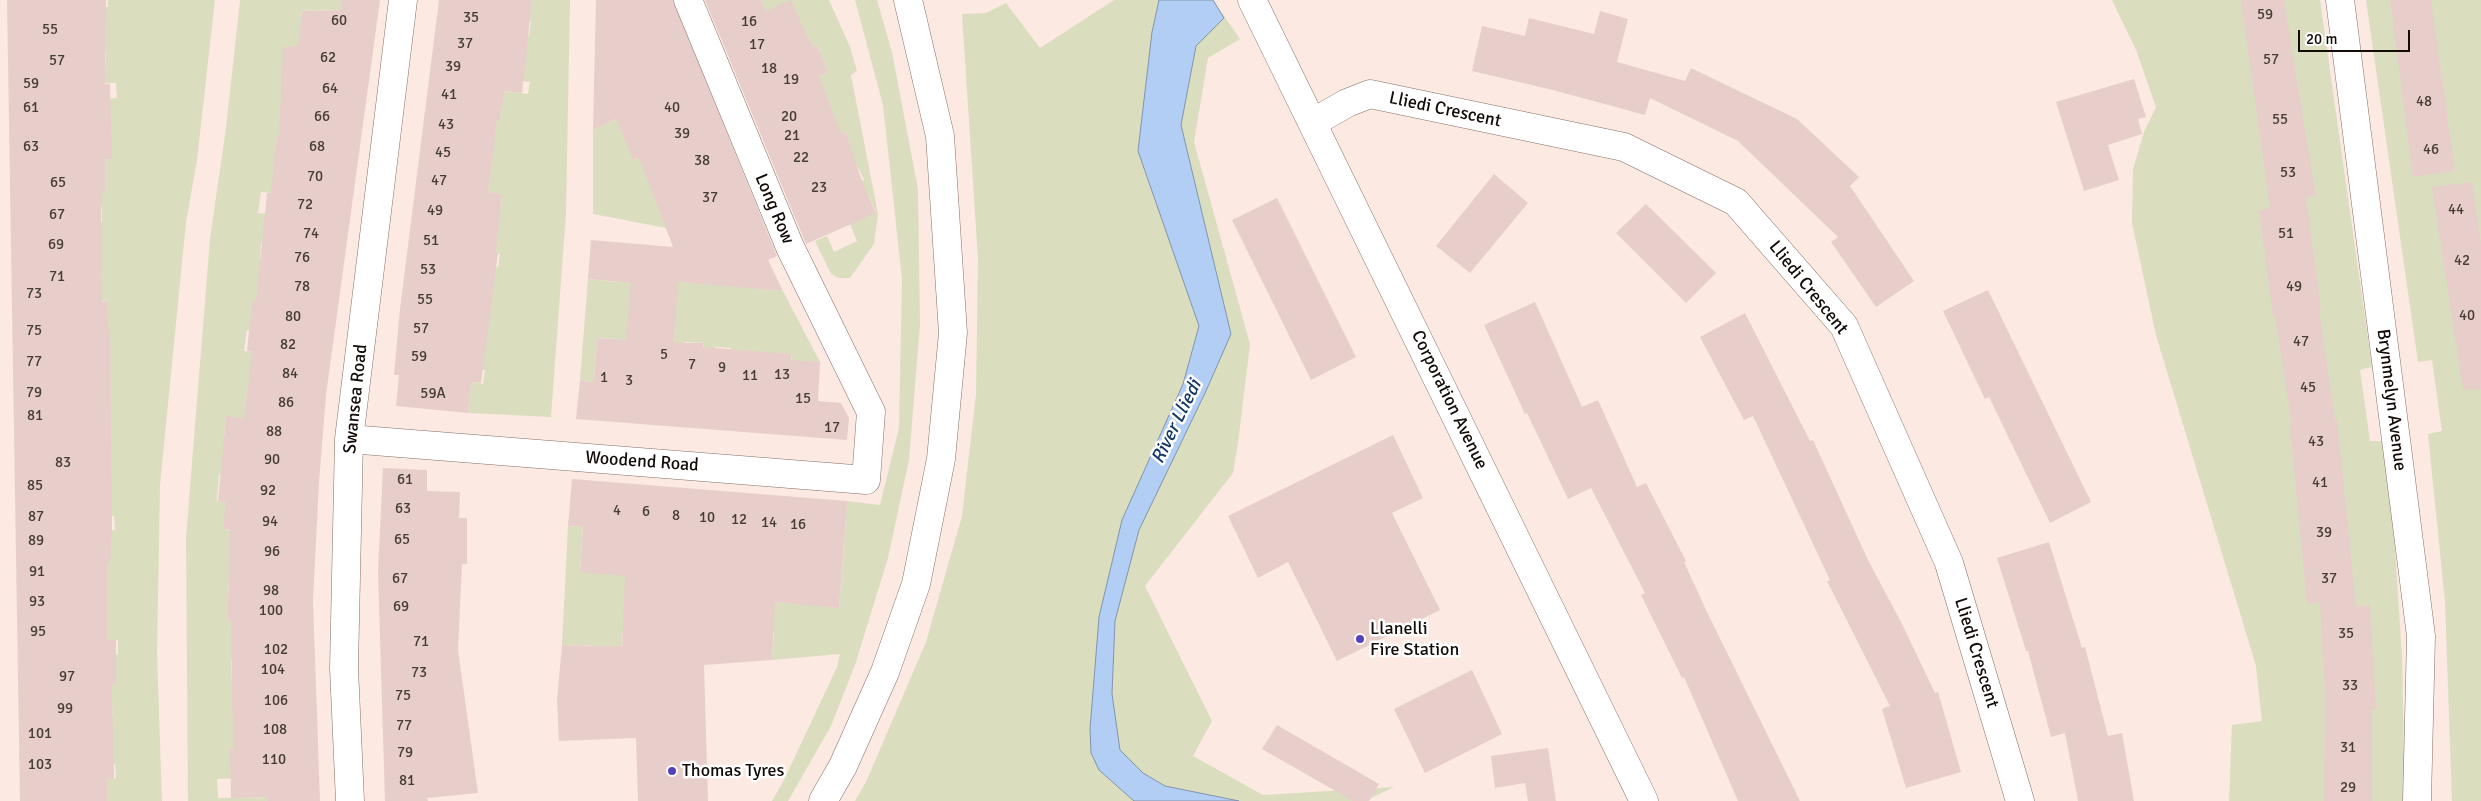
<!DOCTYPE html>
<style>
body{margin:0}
#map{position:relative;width:2481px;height:801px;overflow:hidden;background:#fce9e2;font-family:Signika,sans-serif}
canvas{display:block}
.scale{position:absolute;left:2298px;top:30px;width:112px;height:22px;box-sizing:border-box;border:2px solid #120b08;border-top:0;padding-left:6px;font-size:15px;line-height:18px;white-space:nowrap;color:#120b08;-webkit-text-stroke:4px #fff;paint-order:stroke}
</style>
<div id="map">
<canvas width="2481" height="801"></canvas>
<div class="scale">20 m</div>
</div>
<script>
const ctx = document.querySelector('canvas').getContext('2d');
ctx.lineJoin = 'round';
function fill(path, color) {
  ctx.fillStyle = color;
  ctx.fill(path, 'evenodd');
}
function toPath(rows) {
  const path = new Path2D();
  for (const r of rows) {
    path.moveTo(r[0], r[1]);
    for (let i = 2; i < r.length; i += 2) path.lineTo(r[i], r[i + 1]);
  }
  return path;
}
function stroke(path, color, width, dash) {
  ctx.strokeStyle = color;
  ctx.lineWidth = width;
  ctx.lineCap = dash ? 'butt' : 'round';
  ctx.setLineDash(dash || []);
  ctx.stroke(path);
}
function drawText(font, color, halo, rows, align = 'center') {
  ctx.font = font + ' Signika,sans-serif';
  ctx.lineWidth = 5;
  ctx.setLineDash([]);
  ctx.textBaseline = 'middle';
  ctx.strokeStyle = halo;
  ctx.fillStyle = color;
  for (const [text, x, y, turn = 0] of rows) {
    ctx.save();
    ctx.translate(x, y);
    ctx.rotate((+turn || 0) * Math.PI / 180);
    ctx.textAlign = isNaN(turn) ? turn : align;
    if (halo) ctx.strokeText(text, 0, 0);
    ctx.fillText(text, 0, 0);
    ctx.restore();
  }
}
fill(toPath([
 [108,0,215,0,197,160,186,222,160,485,157,653,162,801,107,801,107,796,63,780,116,778,115,764,62,765,113,717,112,702,60,686,116,685,116,669,58,654,118,654,118,640,58,640,57,563,110,562,110,550,56,531,115,530,114,516,57,518,111,470,110,330,56,331,107,313,107,301,56,303,102,284,101,269,55,223,102,222,102,206,54,207,54,192,105,191,105,175,52,161,112,159,51,100,117,98,116,83,52,85,52,68,105,68,106,53,52,54,50,8,108,7],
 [240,0,341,0,341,10,302,11,300,31,336,46,283,47,283,73,324,136,277,136,275,158,312,196,261,192,258,213,311,218,273,244,261,243,260,264,302,269,302,307,252,302,250,323,299,327,297,336,247,330,244,351,294,356,248,388,245,410,287,422,226,417,224,437,283,478,219,474,217,501,284,506,224,529,283,532,228,583,228,620,279,620,238,659,231,660,232,682,279,681,273,777,217,779,218,798,268,797,268,801,188,801,186,538,210,239,226,128],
 [532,0,570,0,566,213,551,417,468,413,471,382,483,384,485,370,441,365,452,261,498,267,500,254,453,248,501,207,502,194,461,189,471,117,500,120,502,106,473,87,528,94,530,82,475,75,479,31,529,36,531,21,481,15,483,1,531,7],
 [761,0,829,0,850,47,857,71,851,75,878,214,874,244,850,278,838,278,831,274,815,241,827,236,834,252,857,241,850,224,876,212,869,196,847,205,840,190,864,180,857,165,828,178,819,157,850,144,846,132,815,145,794,86,828,73,817,45,783,59],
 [855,0,877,0,892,52,918,189,920,325,909,460,888,558,855,665,831,726,788,801,772,801,784,780,837,667,840,654,772,660,774,631,622,633,621,668,590,669,591,645,562,645,568,526,583,527,580,572,628,538,625,582,839,608,847,501,880,505,899,428,902,279,883,105],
 [1114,0,1213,0,1240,39,1208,58,1194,142,1250,344,1238,443,1233,473,1145,586,1212,721,1193,756,1263,795,1394,787,1365,801,855,801,866,782,926,642,962,516,976,394,978,259,962,14,986,13,1006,3,1040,48],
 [2112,0,2320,0,2372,367,2360,370,2370,441,2384,441,2392,502,2402,657,2405,801,2229,801,2232,725,2262,721,2256,666,2156,335,2132,223,2133,169,2144,132,2156,107,2136,50],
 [2366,0,2481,0,2481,801,2452,801,2445,602,2428,434,2442,431,2432,360,2418,362],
 [616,119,634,160,673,143,666,228,593,214,593,130],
 [679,248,762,289,783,291,820,362,801,361,788,396,792,354,776,353,772,397,727,395,731,348,715,347,712,390,700,389,704,343,685,342,681,387,671,386,675,326,624,377,615,376,618,339,597,338,594,382,580,380,588,279,618,282,620,263,655,282]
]), '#dadebe');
const water = toPath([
 [1159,0,1213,0,1224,18,1196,46,1181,125,1231,334,1206,391,1139,530,1115,621,1112,694,1120,750,1143,773,1165,786,1239,801,1134,801,1099,770,1091,753,1090,729,1099,617,1122,520,1183,384,1199,326,1138,151,1152,32,1159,0]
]);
fill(water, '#b2cef4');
stroke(water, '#8294ad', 1);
fill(toPath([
 [7,0,106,0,105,84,110,84,112,159,105,159,105,191,102,191,101,222,102,302,107,301,108,330,110,330,112,530,110,562,107,562,107,640,116,640,116,685,112,685,114,778,107,779,107,801,20,801],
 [341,0,380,0,326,395,319,482,313,601,320,801,268,801,268,797,231,798,230,749,233,749,231,620,228,620,228,599,230,529,223,529,226,502,218,501,226,416,244,418,252,352,247,351,252,301,256,302,267,193,271,193,277,135,279,135,283,47,298,46,302,11,341,10],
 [439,0,532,0,522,93,504,91,500,120,497,120,488,192,502,194,496,253,498,253,481,383,471,382,468,413,396,406,399,375,394,375,400,309],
 [596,0,673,0,777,256,768,260,783,291,678,282,674,343,704,343,703,347,792,354,791,360,820,362,818,401,841,403,849,418,847,440,576,419,580,380,594,382,597,338,626,340,631,283,588,279,591,240,673,247,639,158,633,160,616,119,593,130],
 [705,0,761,0,766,11,791,0,812,47,817,45,828,73,819,76,841,134,846,132,862,181,876,213,806,244],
 [2241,0,2284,0,2307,143,2316,196,2306,197,2321,309,2319,310,2335,420,2337,420,2356,606,2370,605,2376,710,2372,710,2372,801,2324,801,2325,693,2320,603,2307,604,2290,426,2292,426,2275,316,2273,316,2259,210,2270,208],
 [2390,0,2431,0,2455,171,2413,177],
 [1600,11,1628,19,1617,62,1685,81,1691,68,1797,119,1859,177,1850,186,1914,281,1876,307,1831,242,1838,237,1738,141,1650,98,1645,115,1553,90,1472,71,1482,26,1525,36,1529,18,1594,34],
 [2134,79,2146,117,2138,119,2142,134,2108,145,2119,180,2084,191,2056,102],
 [1494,174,1528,203,1470,273,1436,246],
 [2472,182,2481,246,2481,389,2463,390,2432,187],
 [1277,198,1356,357,1311,380,1232,220],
 [1646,204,1716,273,1686,303,1616,233],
 [1988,290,2091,502,2050,523,1989,397,1985,399,1943,311],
 [1535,302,1582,407,1598,400,1637,487,1646,483,1686,561,1684,562,1707,612,1800,801,1738,801,1684,677,1682,678,1641,595,1645,593,1591,488,1568,499,1527,413,1525,414,1484,325],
 [1745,313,1810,441,1813,440,1868,560,1902,624,1935,693,1938,692,1961,772,1906,788,1882,709,1890,706,1827,581,1830,580,1753,416,1744,420,1700,337],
 [1393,435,1423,498,1392,513,1440,610,1337,661,1288,562,1258,578,1228,516],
 [383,468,427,470,427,491,460,492,459,518,467,518,467,564,462,564,458,650,478,793,427,798,428,801,385,801,378,571],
 [572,479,847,501,839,608,775,602,772,660,704,665,708,801,638,801,636,738,559,741,557,700,562,645,622,646,625,576,580,572,583,527,568,526],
 [2049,542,2082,648,2085,647,2108,736,2122,733,2134,801,2078,801,2065,733,2051,737,2028,651,2026,651,1997,558],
 [1472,670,1502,734,1425,773,1394,709],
 [1277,725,1379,784,1369,801,1353,801,1262,749],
 [1548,748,1556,801,1528,801,1525,783,1495,788,1491,756]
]), '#e7ceca');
const minor = toPath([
 [1252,0,1644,801],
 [2340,0,2421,636,2417,801],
 [1314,122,1347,103,1370,94,1624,147,1736,202,1844,326,1949,563,2020,801],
 [349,439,866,480,871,412,790,247,688,0],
 [350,801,344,668,349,439,403,0]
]);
const major = toPath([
 [823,801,843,766,885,672,916,584,941,459,953,333,940,136,908,0]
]);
stroke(minor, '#846f68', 29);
stroke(major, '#846f68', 29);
stroke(minor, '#fff', 28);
stroke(major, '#fff', 28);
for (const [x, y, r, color] of [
 [1360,639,5,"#5541b9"],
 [672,771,5,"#5541b9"]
]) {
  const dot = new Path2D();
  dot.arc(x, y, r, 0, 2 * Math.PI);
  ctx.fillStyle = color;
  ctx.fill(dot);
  stroke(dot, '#fff', 2);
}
drawText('15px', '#473c38', null, [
 ["59",2265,15],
 ["35",471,18],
 ["60",339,21],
 ["16",749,22],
 ["55",50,30],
 ["37",465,44],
 ["17",757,45],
 ["62",328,58],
 ["57",2271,60],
 ["57",57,61],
 ["39",453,67],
 ["18",769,69],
 ["19",791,80],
 ["59",31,84],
 ["64",330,89],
 ["41",449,95],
 ["48",2424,102],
 ["61",31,108],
 ["40",672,108],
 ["66",322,117],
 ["20",789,117],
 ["55",2280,120],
 ["43",446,125],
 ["39",682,134],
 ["21",792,136],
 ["63",31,147],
 ["68",317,147],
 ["46",2431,150],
 ["45",443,153],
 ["22",801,158],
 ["38",702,161],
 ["53",2288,173],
 ["70",315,177],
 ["47",439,181],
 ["65",58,183],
 ["23",819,188],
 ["37",710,198],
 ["72",305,205],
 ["44",2456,210],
 ["49",435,211],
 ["67",57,215],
 ["74",311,234],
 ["51",2286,234],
 ["51",431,241],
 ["69",56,245],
 ["76",302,258],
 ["42",2462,261],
 ["53",428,270],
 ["71",57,277],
 ["78",302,287],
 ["49",2294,287],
 ["73",34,294],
 ["55",425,300],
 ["40",2467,316],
 ["80",293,317],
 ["57",421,329],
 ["75",34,331],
 ["47",2301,342],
 ["82",288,345],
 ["5",664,355],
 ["59",419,357],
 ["77",34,362],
 ["7",692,365],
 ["9",722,368],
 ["84",290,374],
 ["13",782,375],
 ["11",750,376],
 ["1",604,378],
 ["3",629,381],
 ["45",2308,388],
 ["79",34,393],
 ["59A",433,394],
 ["15",803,399],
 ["86",286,403],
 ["81",35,416],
 ["17",832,428],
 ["88",274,432],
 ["43",2316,442],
 ["90",272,460],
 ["83",63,463],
 ["61",405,480],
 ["41",2320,483],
 ["85",35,486],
 ["92",268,491],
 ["63",403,509],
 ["4",617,511],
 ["6",646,512],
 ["8",676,516],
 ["87",36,517],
 ["10",707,518],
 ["12",739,520],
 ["94",270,522],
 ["14",769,523],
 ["16",798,525],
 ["39",2324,533],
 ["65",402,540],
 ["89",36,541],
 ["96",272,552],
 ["91",37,572],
 ["67",400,579],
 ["37",2329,579],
 ["98",271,591],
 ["93",37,602],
 ["69",401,607],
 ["100",271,611],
 ["95",38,632],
 ["35",2346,634],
 ["71",421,642],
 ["102",276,650],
 ["104",273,670],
 ["73",419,673],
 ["97",67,677],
 ["33",2350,686],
 ["75",403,696],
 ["106",276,701],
 ["99",65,709],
 ["77",404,726],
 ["108",275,730],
 ["101",40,734],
 ["31",2348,748],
 ["79",405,753],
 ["110",274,760],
 ["103",40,765],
 ["81",407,781],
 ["29",2348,788]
]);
drawText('18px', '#120b08', '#fff', [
 ["Lliedi Crescent",1445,110,12],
 ["Long Row",774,209,67],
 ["Lliedi Crescent",1808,288,51],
 ["Swansea Road",356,399,-84],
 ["Corporation Avenue",1449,400,64],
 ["Brynmelyn Avenue",2391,400,83],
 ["Woodend Road",642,462,4],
 ["Lliedi Crescent",1976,653,73]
]);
drawText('18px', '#120b08', '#fff', [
 ["Llanelli",1370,629],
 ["Fire Station",1370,650],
 ["Thomas Tyres",682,771]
], 'left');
drawText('italic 19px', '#143967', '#fff', [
 ["River Lliedi",1177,422,-64]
]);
</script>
